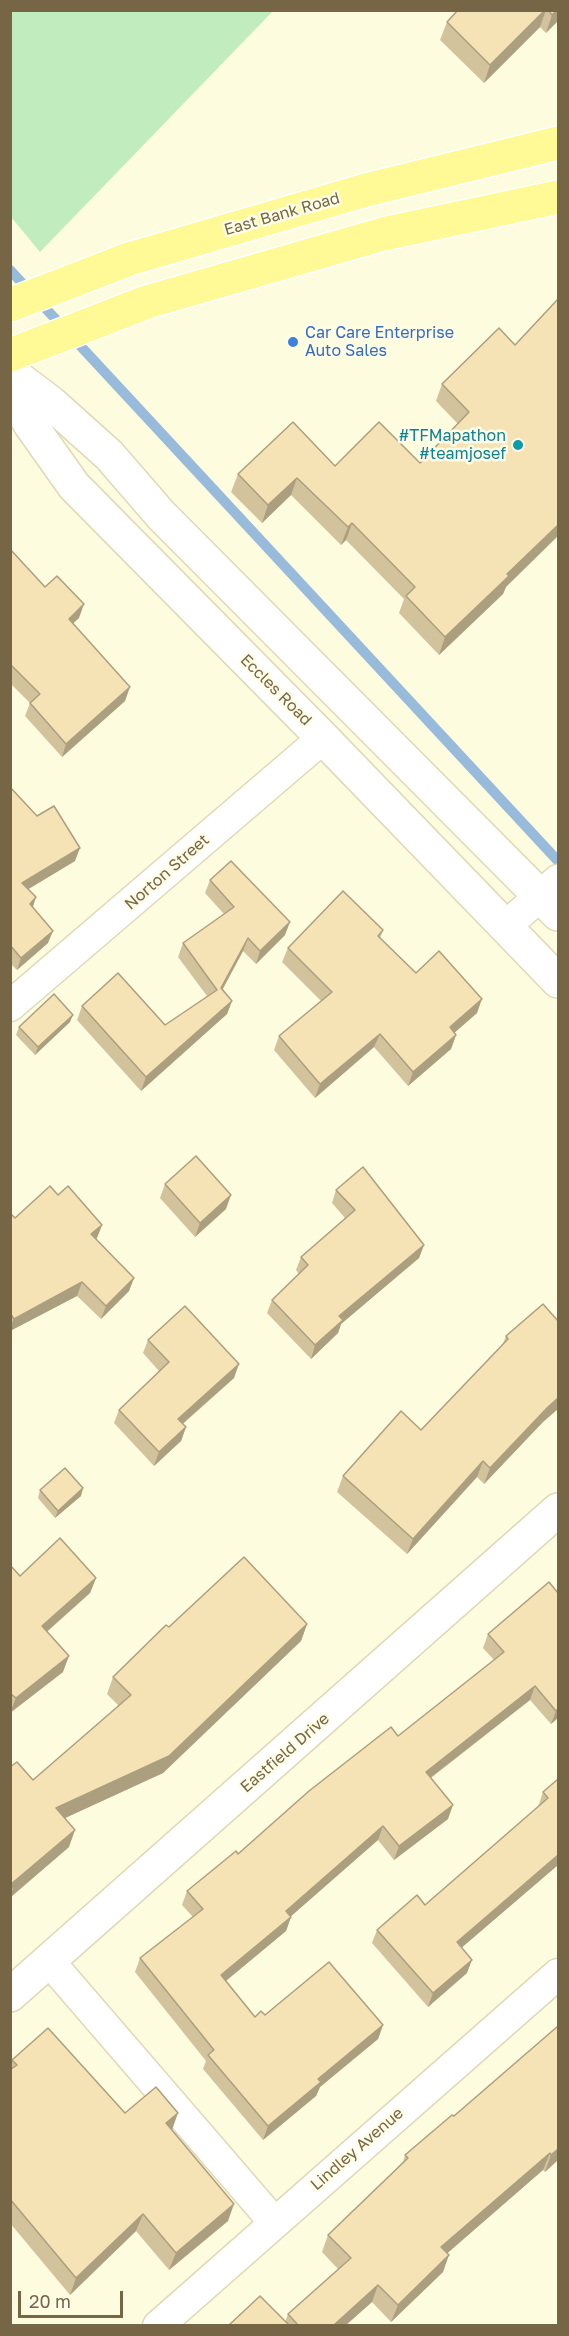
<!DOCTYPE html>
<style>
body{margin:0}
#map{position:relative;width:569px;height:2336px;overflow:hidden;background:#fefcdf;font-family:"Golos Text",sans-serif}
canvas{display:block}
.frame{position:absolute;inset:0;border:12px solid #766645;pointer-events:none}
.scale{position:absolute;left:18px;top:2291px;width:105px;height:27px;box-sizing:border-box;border:3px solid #766645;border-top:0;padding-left:8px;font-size:18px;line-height:21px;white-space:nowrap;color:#766645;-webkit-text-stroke:4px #fffde7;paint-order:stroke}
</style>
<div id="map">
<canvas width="569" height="2336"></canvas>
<div class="frame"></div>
<div class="scale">20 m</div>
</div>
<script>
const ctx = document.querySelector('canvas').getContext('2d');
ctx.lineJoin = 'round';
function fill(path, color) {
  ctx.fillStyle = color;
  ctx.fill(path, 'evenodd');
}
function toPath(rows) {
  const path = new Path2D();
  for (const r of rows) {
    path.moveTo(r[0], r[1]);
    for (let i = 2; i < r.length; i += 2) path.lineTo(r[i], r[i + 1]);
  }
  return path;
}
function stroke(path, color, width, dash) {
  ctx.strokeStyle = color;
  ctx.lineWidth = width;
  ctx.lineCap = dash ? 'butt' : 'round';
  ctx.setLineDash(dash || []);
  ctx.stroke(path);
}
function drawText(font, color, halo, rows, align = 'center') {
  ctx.font = font + ' "Golos Text",sans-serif';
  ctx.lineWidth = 5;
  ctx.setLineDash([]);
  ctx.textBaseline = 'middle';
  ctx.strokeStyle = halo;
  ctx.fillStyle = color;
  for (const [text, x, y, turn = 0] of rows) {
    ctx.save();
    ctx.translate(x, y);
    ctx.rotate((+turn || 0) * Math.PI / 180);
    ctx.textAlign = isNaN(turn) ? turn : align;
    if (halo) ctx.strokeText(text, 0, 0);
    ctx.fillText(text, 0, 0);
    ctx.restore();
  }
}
fill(toPath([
 [10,11,11,10,273,11,40,252,11,217]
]), '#c1ecbd');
stroke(toPath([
 [10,270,558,861]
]), '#98bbdb', 10);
const minor = toPath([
 [506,926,558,880],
 [10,1006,323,738],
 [49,1961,274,2222],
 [158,2326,558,1974]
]);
const tertiary = toPath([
 [10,372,51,403,109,455,161,515,558,914],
 [10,387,30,424,74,486,323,738,558,981],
 [10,1995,558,1510]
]);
const primary = toPath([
 [10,305,129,259,366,190,558,143],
 [10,355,147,302,383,234,558,197]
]);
stroke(minor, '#e0d8b8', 33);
stroke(tertiary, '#e0d8b8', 36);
stroke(primary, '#fff', 36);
stroke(minor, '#fff', 30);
stroke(tertiary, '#fff', 33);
stroke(primary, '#fffa95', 33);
fill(toPath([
 [458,10,558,10,546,33,540,27,484,83,440,40,447,22],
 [499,328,506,587,503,594,439,655,399,613,404,599,346,540,341,545,291,495,262,523,231,492,238,474,335,466,420,463,458,424,436,401,442,384],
 [10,549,45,587,79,618,73,623,125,701,62,757,25,716,30,703,10,683],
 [10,787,75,861,28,889,36,897,32,907,48,943,17,970,10,963],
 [210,880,285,935,256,964,243,951,223,989,232,1001,227,1014,141,1091,77,1020,82,1006,165,1025,207,996,178,957,183,943,224,914,205,893],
 [383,930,380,939,416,973,477,1013,454,1033,456,1035,451,1049,408,1086,374,1047,315,1098,274,1050,279,1036,321,1001,282,962,288,948],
 [70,1022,35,1055,16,1035,19,1027],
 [165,1184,226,1209,195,1237,160,1198],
 [336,1190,424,1245,419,1258,341,1324,338,1333,311,1359,267,1313,272,1300,299,1274,296,1270,301,1257,345,1218,332,1203],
 [58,1195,102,1225,96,1239,134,1278,129,1291,101,1319,77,1296,10,1331,10,1213,15,1218],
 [543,1304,542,1423,484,1484,477,1477,407,1554,337,1492,343,1476,421,1430,502,1346,506,1336],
 [148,1340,234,1378,183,1424,186,1427,181,1441,154,1466,114,1423,119,1410,159,1371,143,1353],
 [40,1490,81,1496,55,1518,38,1498],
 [10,1565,20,1576,96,1578,90,1593,47,1632,63,1672,10,1713],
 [549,1582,558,1718,551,1724,530,1700,431,1778,448,1819,394,1860,378,1840,291,1916,286,1931,226,1981,255,2017,265,2015,383,2025,378,2039,320,2087,316,2096,263,2140,203,2069,206,2061,135,1972,140,1958,193,1917,182,1905,187,1891,398,1736,494,1660,483,1648,488,1634],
 [307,1624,301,1641,163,1773,65,1818,69,1847,12,1896,10,1899,10,1767,33,1780,119,1706,107,1694,113,1677,169,1627],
 [558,1779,558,1865,462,1947,467,1973,428,2007,372,1943,377,1930,425,1905,538,1807,543,1792],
 [558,2026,558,2160,545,2172,543,2170,447,2253,443,2272,391,2322,372,2302,346,2325,229,2325,285,2322,288,2314,338,2269,322,2252,328,2235,403,2162,405,2155,454,2116],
 [12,2060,125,2113,172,2130,228,2221,169,2270,136,2231,70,2295,10,2223,10,2065]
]), '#d3c39c');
fill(toPath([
 [545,10,546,10,540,27,484,83,490,65],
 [557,10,558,10,558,21,546,33,552,15],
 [297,478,291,495,262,523,268,505],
 [352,523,346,540,341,545,348,527],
 [558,525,558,536,506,587,503,594,439,655,445,637,507,574],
 [84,604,79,618,64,632,69,619],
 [130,687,125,701,62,757,66,744],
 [80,848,75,861,17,896,22,883],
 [36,897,32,910,30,904],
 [290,922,285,935,256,964,260,951],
 [53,931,48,943,17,970,21,958],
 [248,938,243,951,216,1001,221,988],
 [482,999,477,1013,445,1041,450,1027],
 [232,1001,227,1014,141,1091,146,1077],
 [73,1015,70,1022,35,1055,38,1047],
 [380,1034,374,1047,315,1098,320,1084],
 [456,1035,451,1049,408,1086,413,1072],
 [231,1195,226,1209,195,1237,200,1223],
 [102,1225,97,1238,86,1248,91,1234],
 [424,1245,419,1258,341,1324,338,1333,311,1359,315,1345,339,1316],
 [134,1278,129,1291,101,1319,106,1306],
 [82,1282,77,1296,10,1331,10,1327,14,1319],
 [239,1364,234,1378,173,1432,178,1419],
 [558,1398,558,1409,542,1423,484,1484,490,1468,548,1407],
 [186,1427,181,1441,154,1466,159,1452],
 [483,1461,477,1477,407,1554,413,1539],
 [83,1488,81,1496,55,1518,58,1511],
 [96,1578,90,1593,36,1641,42,1626],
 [307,1624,301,1641,163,1773,50,1825,56,1808],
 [69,1656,63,1672,10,1713,16,1698],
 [535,1686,530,1700,421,1785,426,1772],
 [558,1709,558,1718,551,1724,556,1711],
 [453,1805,448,1819,394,1860,399,1846],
 [383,1826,378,1840,281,1925,286,1911],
 [75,1830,69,1847,12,1896,10,1899,10,1885],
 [558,1855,558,1865,452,1956,457,1942],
 [291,1917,286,1931,216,1989,221,1975],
 [472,1960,467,1973,428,2007,433,1993],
 [383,2025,378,2039,320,2087,316,2096,263,2140,268,2126,318,2079],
 [178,2113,172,2130,166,2123],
 [558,2149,558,2160,545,2172,551,2155],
 [550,2153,543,2170,435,2264,441,2247],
 [234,2204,228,2221,169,2270,176,2253],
 [143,2214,136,2231,70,2295,76,2278],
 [449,2255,443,2272,391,2322,398,2305],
 [378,2285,372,2302,346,2325,334,2325,335,2324]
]), '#ac9f7f');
const building = toPath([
 [458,10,545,10,490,65,447,22,458,10],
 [548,10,557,10,552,15,548,10],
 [558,299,558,525,507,574,509,576,445,637,406,596,415,587,352,523,348,527,297,478,268,505,238,474,293,422,335,466,379,422,420,463,469,412,442,384,499,328,515,345,558,299],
 [10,549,45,587,57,576,84,604,69,619,130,687,66,744,30,703,40,694,10,664,10,549],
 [10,787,37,816,54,806,80,848,22,883,36,897,30,904,53,931,21,958,10,945,10,787],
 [231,861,290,922,260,951,248,938,221,988,232,1001,146,1077,82,1006,118,973,165,1025,217,990,183,943,234,907,210,880,231,861],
 [343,891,383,930,378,936,416,973,439,951,482,999,450,1027,456,1035,413,1072,380,1034,320,1084,279,1036,332,992,288,948,343,891],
 [54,994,73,1015,38,1047,19,1027,54,994],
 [196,1156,231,1195,200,1223,165,1184,196,1156],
 [363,1167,424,1245,339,1316,343,1320,315,1345,272,1300,308,1265,301,1257,355,1210,336,1190,363,1167],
 [50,1186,58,1195,68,1186,102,1225,91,1234,134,1278,106,1306,82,1282,14,1319,10,1313,10,1213,15,1218,50,1186],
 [543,1304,558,1321,558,1398,548,1407,490,1468,483,1461,413,1539,343,1476,401,1411,421,1430,508,1339,506,1336,543,1304],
 [185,1306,239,1364,178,1419,186,1427,159,1452,119,1410,169,1362,148,1340,185,1306],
 [65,1468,83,1488,58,1511,40,1490,65,1468],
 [60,1538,96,1578,42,1626,69,1656,16,1698,10,1693,10,1565,20,1576,60,1538],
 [244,1557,307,1624,169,1756,56,1808,75,1830,10,1885,10,1767,17,1762,33,1780,131,1695,113,1677,166,1625,169,1627,244,1557],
 [549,1582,558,1593,558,1709,556,1711,535,1686,426,1772,453,1805,399,1846,383,1826,286,1911,291,1917,221,1975,255,2017,261,2011,265,2015,329,1962,383,2025,318,2079,321,2082,268,2126,208,2055,214,2050,140,1958,203,1909,187,1891,236,1851,238,1854,309,1791,391,1727,398,1736,504,1652,488,1634,549,1582],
 [558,1779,558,1855,457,1942,472,1960,433,1993,377,1930,417,1895,425,1905,548,1798,543,1792,558,1779],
 [10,1886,14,1889,10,1893,10,1886],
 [558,2026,558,2149,551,2155,550,2153,441,2247,449,2255,398,2305,378,2285,335,2324,337,2325,298,2325,288,2314,351,2258,328,2235,408,2158,405,2155,452,2115,454,2116,558,2026],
 [48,2028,125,2113,156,2087,178,2113,166,2123,234,2204,176,2253,143,2214,76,2278,10,2199,10,2070,17,2065,12,2060,48,2028],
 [260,2296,289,2325,229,2325,260,2296]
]);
fill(building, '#f5e3b5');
stroke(building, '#ac9f7f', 1.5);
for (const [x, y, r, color] of [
 [293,342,6,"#3f7fe0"],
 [518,445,6,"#0f9aa8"]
]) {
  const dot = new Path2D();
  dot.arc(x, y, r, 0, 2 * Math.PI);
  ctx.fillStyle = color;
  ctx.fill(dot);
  stroke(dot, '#fffde7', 2);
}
drawText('16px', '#766645', '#fffde7', [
 ["East Bank Road",282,214,-16],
 ["Eccles Road",276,690,45],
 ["Norton Street",167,872,-41],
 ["Eastfield Drive",285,1753,-41],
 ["Lindley Avenue",357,2149,-41]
]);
drawText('16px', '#366cbe', '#fffde7', [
 ["Car Care Enterprise",305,333],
 ["Auto Sales",305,351]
], 'left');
drawText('16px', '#0d838f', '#fffde7', [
 ["#TFMapathon",506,436],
 ["#teamjosef",506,454]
], 'right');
</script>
